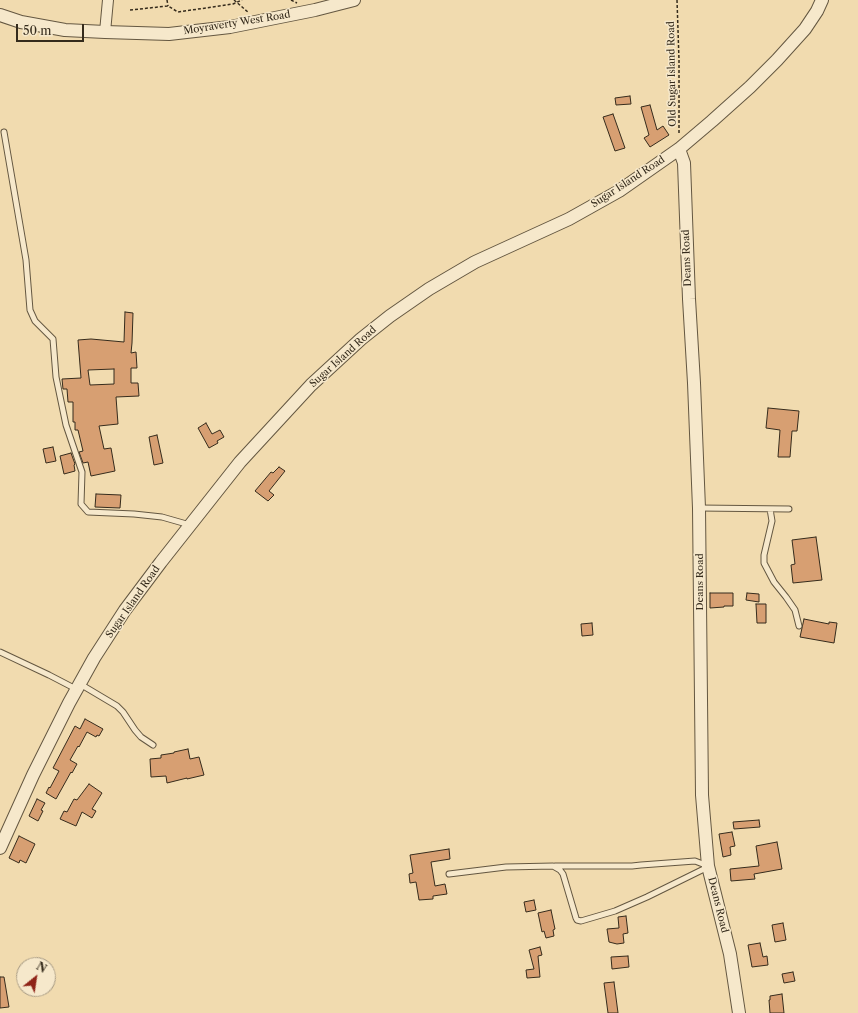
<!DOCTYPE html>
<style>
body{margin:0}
#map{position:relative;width:858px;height:1013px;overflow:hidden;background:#f1dbaf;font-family:"Libre Caslon Text",serif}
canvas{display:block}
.north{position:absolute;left:16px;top:957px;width:40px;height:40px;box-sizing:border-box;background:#f6e8cb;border:1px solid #a99c85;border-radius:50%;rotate:30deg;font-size:11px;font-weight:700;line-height:16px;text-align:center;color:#352b1c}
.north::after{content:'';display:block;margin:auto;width:14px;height:18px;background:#8f2418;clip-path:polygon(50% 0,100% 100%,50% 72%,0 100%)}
.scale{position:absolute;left:16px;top:24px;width:68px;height:18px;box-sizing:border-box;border:2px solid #352b1c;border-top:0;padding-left:5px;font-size:12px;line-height:14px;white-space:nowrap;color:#352b1c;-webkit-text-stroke:3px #f6e8cb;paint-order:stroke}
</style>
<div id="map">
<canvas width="858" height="1013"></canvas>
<div class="north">N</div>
<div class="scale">50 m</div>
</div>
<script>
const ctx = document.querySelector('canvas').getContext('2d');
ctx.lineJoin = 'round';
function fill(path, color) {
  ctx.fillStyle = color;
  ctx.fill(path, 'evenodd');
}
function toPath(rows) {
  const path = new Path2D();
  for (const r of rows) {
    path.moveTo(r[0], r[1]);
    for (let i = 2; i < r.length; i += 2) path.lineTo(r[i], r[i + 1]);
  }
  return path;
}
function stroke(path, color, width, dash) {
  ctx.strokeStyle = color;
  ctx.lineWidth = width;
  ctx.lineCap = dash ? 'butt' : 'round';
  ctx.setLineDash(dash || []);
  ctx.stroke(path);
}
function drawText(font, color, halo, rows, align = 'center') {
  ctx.font = font + ' "Libre Caslon Text",serif';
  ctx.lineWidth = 3;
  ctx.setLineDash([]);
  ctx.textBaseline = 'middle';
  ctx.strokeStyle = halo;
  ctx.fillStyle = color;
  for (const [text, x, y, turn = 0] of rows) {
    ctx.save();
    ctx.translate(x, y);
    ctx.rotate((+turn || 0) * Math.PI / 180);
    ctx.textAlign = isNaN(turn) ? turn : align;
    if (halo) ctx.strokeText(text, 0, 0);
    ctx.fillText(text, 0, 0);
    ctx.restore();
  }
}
const building = toPath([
 [630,96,631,104,616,105,615,98,630,96],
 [650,105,657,130,663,126,669,135,650,147,644,138,649,135,641,107,650,105],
 [613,114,625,148,615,151,603,117,613,114],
 [125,312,133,313,132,343,131,353,136,352,137,368,131,368,131,383,138,383,139,396,116,397,118,424,99,426,104,449,111,448,115,471,91,476,88,462,83,463,79,452,83,451,78,430,75,430,75,422,73,422,73,402,68,402,67,389,63,389,62,379,81,378,78,340,91,339,124,342,125,312],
 [114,369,114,384,90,385,88,370,114,369],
 [768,408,799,411,797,431,792,431,790,457,778,457,780,430,766,428,768,408],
 [206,423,212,434,220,430,224,437,217,441,218,443,209,448,198,428,206,423],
 [157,435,163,463,154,465,149,437,157,435],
 [53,447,56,461,46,463,43,449,53,447],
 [71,453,75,464,74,465,75,471,64,474,60,456,71,453],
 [279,467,285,471,269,491,274,495,268,501,255,491,271,472,273,473,279,467],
 [96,494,121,495,120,508,95,507,96,494],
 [816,537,822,580,793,583,791,565,795,564,792,540,816,537],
 [710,593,733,593,733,606,724,606,724,607,710,608,710,593],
 [747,593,759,594,759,602,746,600,747,593],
 [756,604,766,604,766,623,757,623,756,604],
 [804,619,829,624,829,622,837,623,834,643,800,637,804,619],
 [592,623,593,635,582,636,581,624,592,623],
 [85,719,103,729,99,736,97,735,96,737,87,732,79,747,78,746,70,760,77,764,72,773,71,772,56,799,46,793,49,787,50,788,59,771,53,768,75,726,80,729,85,719],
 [188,749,190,759,199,757,204,775,187,779,187,778,167,783,166,776,151,777,150,759,161,758,161,755,174,753,174,752,188,749],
 [89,784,102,793,92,809,96,811,92,818,82,812,76,826,60,819,64,811,67,812,74,799,77,800,89,784],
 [37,799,45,803,41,810,43,811,38,821,29,816,37,799],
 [759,820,760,827,734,829,733,822,759,820],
 [732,832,735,846,730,847,731,855,723,857,719,834,732,832],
 [19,836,35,844,26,863,20,860,19,863,9,858,19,836],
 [777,842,782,869,754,874,755,879,731,881,730,869,759,866,756,846,777,842],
 [449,849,450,859,431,862,435,886,445,884,447,894,433,896,433,899,419,900,416,882,410,883,409,874,413,873,410,855,449,849],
 [534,900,536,910,526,912,524,902,534,900],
 [551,910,555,929,553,930,554,936,546,938,544,931,542,932,538,913,551,910],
 [626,916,628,933,623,934,624,943,617,944,609,942,607,929,619,928,618,917,626,916],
 [783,923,786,940,775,942,772,925,783,923],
 [760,943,763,957,767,956,768,965,752,967,748,945,760,943],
 [540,947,542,955,538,956,540,977,527,978,526,970,534,969,529,950,540,947],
 [628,956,629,967,612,969,611,957,628,956],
 [793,972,795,981,784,983,782,974,793,972],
 [0,977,4,977,9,1007,0,1008,0,977],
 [614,982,618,1013,608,1013,604,983,614,982],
 [782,994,784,1013,770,1013,769,1000,770,1000,770,996,782,994]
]);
fill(building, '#d79f72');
stroke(building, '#352b1c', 1);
const service = toPath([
 [4,132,26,260,30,310,35,321,53,339,56,377,66,425,82,472,81,504,88,512,134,514,162,517,190,525],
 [699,508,789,509],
 [770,509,772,521,764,555,764,563,774,582,786,597,795,610,799,626],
 [0,652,49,675,76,689],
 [80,684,117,706,123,712,135,730,141,737,153,745],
 [555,866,632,866,641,865,695,861,708,866],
 [449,874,506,867,553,866,560,870,563,874,576,918,577,920,581,921,615,911,647,897,708,867]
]);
const minor = toPath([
 [105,32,108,0]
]);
const tertiary = toPath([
 [0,15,21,22,65,30,105,32,169,34,230,27,315,10,354,0],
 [679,149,684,163,689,299,694,383,699,508,702,795,708,866,730,954,739,1013],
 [0,848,33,775,69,703,94,658,125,610,161,562,240,462,311,385,361,339,390,316,429,289,475,262,569,219,619,191,679,149,712,121,750,87,777,60,805,29,817,11,822,0]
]);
stroke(service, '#645741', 7);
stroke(minor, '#645741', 12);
stroke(tertiary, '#645741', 14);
stroke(toPath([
 [167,0,168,6],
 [234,0,249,13],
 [291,0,297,3],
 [677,0,679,60,679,134],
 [130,10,168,6,178,12,233,4,242,0]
]), '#352b1c', 1.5, [3, 2]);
stroke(service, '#f6e8cb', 5);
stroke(minor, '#f6e8cb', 10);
stroke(tertiary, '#f6e8cb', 12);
drawText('10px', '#352b1c', '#f6e8cb', [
 ["Moyraverty West Road",237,23,-9],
 ["Old Sugar Island Road",672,74,-91],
 ["Sugar Island Road",628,182,-33],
 ["Deans Road",687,258,-92],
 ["Sugar Island Road",343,357,-42],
 ["Deans Road",700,582,-90],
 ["Sugar Island Road",133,602,-55],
 ["Deans Road",718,905,76]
]);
</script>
